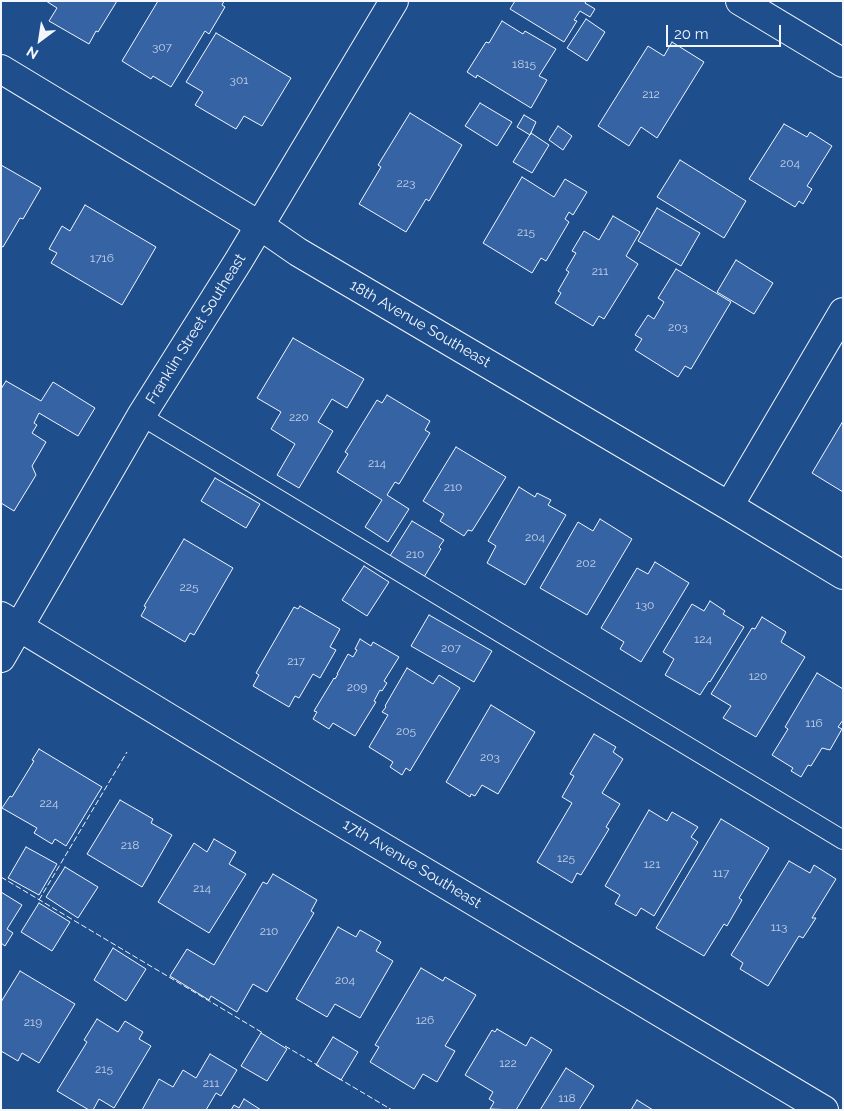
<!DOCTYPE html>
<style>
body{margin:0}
#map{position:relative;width:844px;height:1111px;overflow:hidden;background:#1f4e8c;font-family:Raleway,sans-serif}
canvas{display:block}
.frame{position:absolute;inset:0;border:2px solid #f2f6ff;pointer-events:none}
.north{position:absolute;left:15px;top:15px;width:50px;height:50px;-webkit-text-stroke:4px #1f4e8c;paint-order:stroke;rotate:211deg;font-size:14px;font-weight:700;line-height:20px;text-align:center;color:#f2f6ff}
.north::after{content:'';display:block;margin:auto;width:18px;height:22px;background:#f2f6ff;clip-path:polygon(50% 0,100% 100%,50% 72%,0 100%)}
.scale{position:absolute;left:666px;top:25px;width:115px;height:22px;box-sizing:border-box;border:2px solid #f2f6ff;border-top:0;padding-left:6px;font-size:15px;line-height:18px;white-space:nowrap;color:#f2f6ff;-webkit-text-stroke:4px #1f4e8c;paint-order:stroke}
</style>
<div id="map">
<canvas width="844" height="1111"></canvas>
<div class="frame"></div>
<div class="north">N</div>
<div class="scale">20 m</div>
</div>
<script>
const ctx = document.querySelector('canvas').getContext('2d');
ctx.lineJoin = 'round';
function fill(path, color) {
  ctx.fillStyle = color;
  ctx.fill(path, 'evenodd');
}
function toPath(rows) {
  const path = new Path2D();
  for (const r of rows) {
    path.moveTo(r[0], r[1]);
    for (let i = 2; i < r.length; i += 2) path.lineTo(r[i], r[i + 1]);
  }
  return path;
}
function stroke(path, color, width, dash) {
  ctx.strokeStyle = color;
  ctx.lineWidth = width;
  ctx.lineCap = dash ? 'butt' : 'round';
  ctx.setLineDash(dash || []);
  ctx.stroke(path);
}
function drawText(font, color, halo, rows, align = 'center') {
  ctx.font = font + ' Raleway,sans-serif';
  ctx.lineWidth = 4;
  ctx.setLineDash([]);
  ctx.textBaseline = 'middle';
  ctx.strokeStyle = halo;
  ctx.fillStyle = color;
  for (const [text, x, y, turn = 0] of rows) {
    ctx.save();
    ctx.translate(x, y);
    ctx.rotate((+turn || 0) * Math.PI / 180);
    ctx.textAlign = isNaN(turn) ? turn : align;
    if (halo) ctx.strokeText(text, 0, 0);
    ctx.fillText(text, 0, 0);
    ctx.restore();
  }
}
const building = toPath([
 [46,1,117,1,98,32,96,31,89,44,49,21,57,8,46,1],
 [158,1,224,1,222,5,225,7,209,34,205,31,171,87,153,76,151,79,122,61,158,1],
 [515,1,586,1,585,3,595,9,590,17,580,11,574,20,577,21,564,42,510,9,515,1],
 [586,19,605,32,587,61,567,48,586,19],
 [502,21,523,34,525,31,556,49,539,76,547,80,531,108,477,75,476,78,467,72,486,42,489,43,502,21],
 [216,33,291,78,262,126,244,116,236,129,195,105,203,92,186,82,216,33],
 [672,42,704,62,657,138,641,127,629,146,598,126,648,46,664,56,672,42],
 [480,103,512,122,497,146,465,126,480,103],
 [410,113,462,145,429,201,426,199,406,232,359,204,381,167,378,165,410,113],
 [524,115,536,122,530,135,517,127,524,115],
 [784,124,807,137,810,132,832,146,807,186,812,189,803,204,799,201,795,207,749,179,784,124],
 [558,126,572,136,563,150,549,140,558,126],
 [531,133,549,145,532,173,513,162,531,133],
 [680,160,746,201,724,238,657,197,680,160],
 [1,165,41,188,23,219,20,218,3,247,1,246,1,165],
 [522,177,554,197,565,179,587,192,573,215,569,212,565,219,569,222,546,261,541,258,532,273,483,243,522,177],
 [85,205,156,247,122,305,51,263,57,253,49,249,62,226,70,231,85,205],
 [657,208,700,233,681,266,638,241,657,208],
 [613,216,640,232,626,256,638,264,604,319,599,316,593,326,555,303,561,293,558,291,569,272,566,270,576,253,572,251,584,231,599,240,613,216],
 [736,260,773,283,754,314,717,292,736,260],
 [676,269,731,302,691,369,685,366,678,377,635,350,642,339,635,335,648,315,654,319,664,302,658,298,676,269],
 [293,338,364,379,347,408,332,399,318,422,333,431,299,488,277,475,295,444,271,429,281,412,257,398,293,338],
 [6,381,41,401,53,382,95,408,78,436,39,413,34,423,37,425,32,433,46,442,32,466,36,475,14,511,1,503,1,389,6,381],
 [387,395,430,421,425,430,430,433,399,484,395,482,387,495,409,509,388,542,365,527,382,500,337,472,348,454,345,452,377,400,382,403,387,395],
 [843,421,843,492,812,473,843,421],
 [456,447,506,477,472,531,468,530,464,536,440,521,444,514,423,501,456,447],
 [215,478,260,504,246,528,201,501,215,478],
 [519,487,535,497,537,493,551,500,548,505,566,515,525,585,487,563,496,546,488,541,519,487],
 [600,519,632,539,587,615,540,588,578,522,593,531,600,519],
 [412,521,444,540,439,547,441,549,424,577,388,559,412,521],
 [184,539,233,568,194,635,190,633,185,642,141,616,146,607,144,606,184,539],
 [655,562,689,583,641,662,620,649,624,642,601,628,637,568,648,574,655,562],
 [364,566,389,582,367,616,342,600,364,566],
 [710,601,725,611,723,614,744,627,710,682,709,681,700,695,665,675,674,659,663,652,692,604,704,611,710,601],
 [300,606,340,629,330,647,336,650,320,678,313,674,299,698,295,696,289,707,253,686,259,675,256,673,294,607,298,609,300,606],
 [429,615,492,651,474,682,411,646,429,615],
 [762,617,786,632,781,642,805,657,756,737,723,718,731,706,711,694,752,628,755,629,762,617],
 [360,639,371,646,373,642,399,657,384,681,387,683,382,691,380,690,374,701,376,702,355,736,333,723,329,729,313,719,317,712,314,711,334,678,335,679,338,674,337,674,348,654,353,657,357,650,355,649,360,639],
 [407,668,433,684,439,675,460,688,410,771,406,768,402,775,390,767,393,762,369,747,388,715,382,712,386,707,385,706,407,668],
 [817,673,843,689,843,720,838,727,842,729,830,750,822,748,811,766,808,765,801,777,791,771,793,768,772,755,788,729,785,727,817,673],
 [491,705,535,732,498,794,482,785,475,796,471,794,470,797,446,782,491,705],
 [594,734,616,747,613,752,623,759,602,793,620,804,606,827,609,829,581,875,577,873,572,883,537,862,572,803,562,797,574,776,570,774,594,734],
 [39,749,102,787,66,846,55,839,52,844,34,833,37,828,2,808,10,796,12,797,34,761,32,760,39,749],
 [120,800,153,819,151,823,172,835,142,887,87,854,120,800],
 [649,810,667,821,672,812,698,827,691,837,698,842,654,916,641,908,636,916,615,904,620,895,605,886,649,810],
 [721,819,769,848,739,898,742,900,727,926,724,924,704,956,656,928,721,819],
 [214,839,236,852,229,864,246,874,209,933,158,902,194,843,207,852,214,839],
 [26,847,57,864,39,895,8,878,26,847],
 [789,861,810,873,814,865,836,879,812,918,816,918,803,938,799,936,768,986,740,969,743,963,731,955,789,861],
 [65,867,98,887,78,918,46,897,65,867],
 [273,874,317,900,311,911,314,913,267,992,253,984,237,1012,211,996,209,1000,170,976,187,949,214,965,263,882,267,884,273,874],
 [1,892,22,905,7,929,13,933,5,946,1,943,1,892],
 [39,903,70,922,52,951,21,932,39,903],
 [338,927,356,937,360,930,381,942,376,951,393,961,360,1018,335,1004,327,1017,296,999,338,927],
 [113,948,146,969,126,1001,94,980,113,948],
 [421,968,443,981,445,977,476,995,445,1046,455,1051,437,1082,423,1074,414,1089,370,1062,379,1047,375,1045,421,968],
 [20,971,75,1004,39,1063,22,1053,18,1061,1,1051,1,1002,20,971],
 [97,1019,118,1032,125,1021,143,1032,139,1039,151,1046,114,1108,99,1099,93,1110,89,1110,57,1091,87,1042,84,1040,97,1019],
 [497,1029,526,1046,531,1037,552,1050,516,1110,490,1109,494,1102,489,1099,493,1092,465,1075,492,1030,495,1032,497,1029],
 [261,1033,287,1049,267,1081,241,1066,261,1033],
 [333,1037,358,1052,341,1080,316,1065,333,1037],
 [210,1054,237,1070,221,1096,216,1093,206,1110,142,1110,159,1079,173,1087,183,1070,196,1078,210,1054],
 [566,1068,594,1086,579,1110,540,1110,566,1068],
 [244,1099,261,1110,231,1110,234,1105,239,1108,244,1099],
 [637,1100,653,1110,631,1110,637,1100]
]);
fill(building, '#3563a3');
stroke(building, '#f2f6ff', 1);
const service = toPath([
 [141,416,843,840]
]);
const minor = toPath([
 [740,1,843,63],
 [1,69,259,225,298,252,729,506,843,575],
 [729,506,843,312],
 [1,616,304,800,824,1110],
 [1,658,141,416,239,260,394,1]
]);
stroke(service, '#f2f6ff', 20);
stroke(minor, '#f2f6ff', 30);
stroke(service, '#1f4e8c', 18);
stroke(minor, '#1f4e8c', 28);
stroke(toPath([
 [1,877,263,1033],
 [39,900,127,752],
 [285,1046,319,1066],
 [338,1078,392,1110]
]), '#f2f6ff', 1, [6, 2.5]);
drawText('12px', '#c3d1e8', null, [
 ["307",162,47],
 ["1815",524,64],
 ["301",239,80],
 ["212",651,94],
 ["204",790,163],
 ["223",406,183],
 ["215",526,232],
 ["1716",102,258],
 ["211",600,271],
 ["203",678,327],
 ["220",299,417],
 ["214",377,463],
 ["210",453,487],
 ["204",535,537],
 ["210",415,554],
 ["202",586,563],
 ["225",189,587],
 ["130",645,605],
 ["124",703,639],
 ["207",451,648],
 ["217",296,661],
 ["120",758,676],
 ["209",357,687],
 ["116",814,723],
 ["205",406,731],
 ["203",490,757],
 ["224",49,803],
 ["218",130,845],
 ["125",566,858],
 ["121",652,864],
 ["117",721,873],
 ["214",202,888],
 ["113",779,927],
 ["210",269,931],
 ["204",345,980],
 ["126",425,1020],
 ["219",33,1022],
 ["122",508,1063],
 ["215",104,1069],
 ["211",211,1083],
 ["118",567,1098]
]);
drawText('15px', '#f2f6ff', '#1f4e8c', [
 ["18th Avenue Southeast",420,324,30],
 ["Franklin Street Southeast",196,329,-58],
 ["17th Avenue Southeast",412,864,31]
]);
</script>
